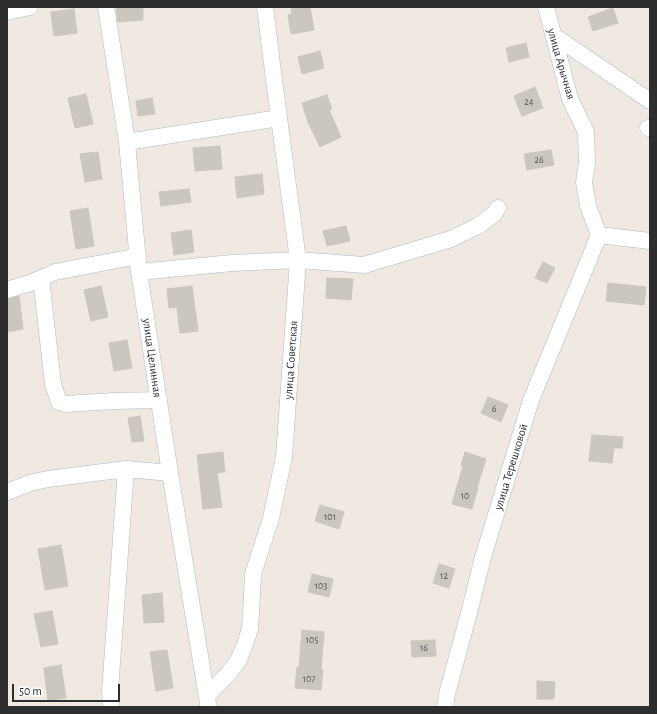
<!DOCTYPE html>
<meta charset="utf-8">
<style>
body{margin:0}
#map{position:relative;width:657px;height:714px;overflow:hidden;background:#efe9e1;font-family:"Alegreya Sans",sans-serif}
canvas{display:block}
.frame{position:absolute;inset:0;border:8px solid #2e2e2e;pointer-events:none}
.scale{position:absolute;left:12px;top:684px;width:108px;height:18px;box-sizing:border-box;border:2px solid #2e2e2e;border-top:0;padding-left:5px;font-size:12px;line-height:14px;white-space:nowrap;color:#2e2e2e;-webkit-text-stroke:3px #fff;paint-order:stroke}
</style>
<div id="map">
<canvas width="657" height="714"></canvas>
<div class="frame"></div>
<div class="scale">50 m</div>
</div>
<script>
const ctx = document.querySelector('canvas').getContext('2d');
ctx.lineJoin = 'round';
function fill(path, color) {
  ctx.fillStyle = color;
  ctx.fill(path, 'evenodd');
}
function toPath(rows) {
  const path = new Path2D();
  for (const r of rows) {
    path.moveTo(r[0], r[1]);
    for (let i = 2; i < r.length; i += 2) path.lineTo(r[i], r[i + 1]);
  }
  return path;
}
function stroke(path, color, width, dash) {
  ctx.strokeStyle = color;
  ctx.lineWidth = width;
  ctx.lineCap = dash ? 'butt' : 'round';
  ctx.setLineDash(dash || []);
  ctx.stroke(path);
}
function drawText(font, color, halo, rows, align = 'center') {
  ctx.font = font + ' "Alegreya Sans",sans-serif';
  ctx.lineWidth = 3;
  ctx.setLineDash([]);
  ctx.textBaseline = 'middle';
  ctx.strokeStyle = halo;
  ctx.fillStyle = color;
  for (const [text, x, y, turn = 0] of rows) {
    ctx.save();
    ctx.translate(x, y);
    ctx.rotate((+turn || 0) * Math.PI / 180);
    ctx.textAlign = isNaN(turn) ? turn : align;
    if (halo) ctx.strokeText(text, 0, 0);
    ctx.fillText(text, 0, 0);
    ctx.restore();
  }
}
const building = toPath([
 [116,7,143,7,143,20,118,22,116,7],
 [291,7,310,7,314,30,291,34,288,15,292,14,291,7],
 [613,8,618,23,593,31,588,17,613,8],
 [74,9,77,33,54,36,51,12,74,9],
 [526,43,529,57,509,62,506,48,526,43],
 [320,51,324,68,302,74,298,57,320,51],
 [535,87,543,108,522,116,514,96,535,87],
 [86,94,93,124,75,128,68,98,86,94],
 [327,95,332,109,329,110,341,137,320,147,308,122,302,103,327,95],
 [152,98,155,114,138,116,136,101,152,98],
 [220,146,222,169,195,171,193,148,220,146],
 [551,150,554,165,527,170,524,154,551,150],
 [98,152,102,179,85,182,80,154,98,152],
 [262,174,264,194,237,198,235,177,262,174],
 [189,189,191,202,161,206,159,192,189,189],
 [88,208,94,246,76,249,70,211,88,208],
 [346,226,350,241,327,246,323,231,346,226],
 [191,230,194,252,174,255,171,233,191,230],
 [543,262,555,268,547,283,535,278,543,262],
 [327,278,353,279,351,300,326,298,327,278],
 [608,283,646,287,644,305,606,301,608,283],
 [101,286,108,317,91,321,84,290,101,286],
 [192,286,198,331,180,333,177,307,169,308,167,289,192,286],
 [19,296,23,329,7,332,7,299,19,296],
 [127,340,132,368,114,371,109,343,127,340],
 [488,397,508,405,501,422,481,413,488,397],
 [140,416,144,441,132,442,128,418,140,416],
 [592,435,623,437,622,448,614,448,612,463,589,461,592,435],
 [223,452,225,472,217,473,222,507,203,509,197,455,223,452],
 [465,452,486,459,477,488,478,488,472,509,452,504,463,466,461,465,465,452],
 [320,505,344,512,339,529,315,521,320,505],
 [61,545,68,586,45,590,38,549,61,545],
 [439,564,455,569,449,588,433,583,439,564],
 [312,574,333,579,329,597,308,592,312,574],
 [162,593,164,622,144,623,142,595,162,593],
 [52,611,58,644,41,647,34,614,52,611],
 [302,630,324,632,321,670,323,670,321,690,295,688,297,667,299,668,302,630],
 [435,640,436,656,412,657,411,641,435,640],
 [167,650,173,688,156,691,150,652,167,650],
 [61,665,66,698,48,701,44,668,61,665],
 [537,681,555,682,554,699,537,699,537,681]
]);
fill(building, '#cbc7bf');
stroke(building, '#cbc5ba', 1);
const street = toPath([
 [106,7,127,142,139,272,170,473,208,704],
 [546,7,570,99,586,132,587,163,584,182,588,206,599,235],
 [7,12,30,7],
 [553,35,650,101],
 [648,128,650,128],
 [127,142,279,118],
 [599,235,650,241],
 [139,272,232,263,298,260,364,265,451,239,478,226,494,214,498,208],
 [41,278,53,384,59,402,65,404,115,401,159,400],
 [7,290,30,283,55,272,138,256],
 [7,492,30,483,48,479,95,473,126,469,170,473],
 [207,696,227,675,238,661,244,647,250,629,251,614,253,574,271,518,284,457,298,260,274,80,265,7],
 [111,707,110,691,126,469],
 [445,707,447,694,469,613,483,557,531,400,599,235]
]);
stroke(street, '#b4b7c1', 17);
stroke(street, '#fff', 16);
drawText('10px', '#555452', null, [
 ["24",529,102],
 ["26",539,160],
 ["6",494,409],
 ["10",465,496],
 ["101",330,517],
 ["12",444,576],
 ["103",321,586],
 ["105",312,640],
 ["16",424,648],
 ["107",309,679]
]);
drawText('12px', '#2e2e2e', '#fff', [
 ["улица Арычная",561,64,74],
 ["улица Целинная",152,358,82],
 ["улица Советская",291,360,-86],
 ["улица Терешковой",511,467,-73]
]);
</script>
